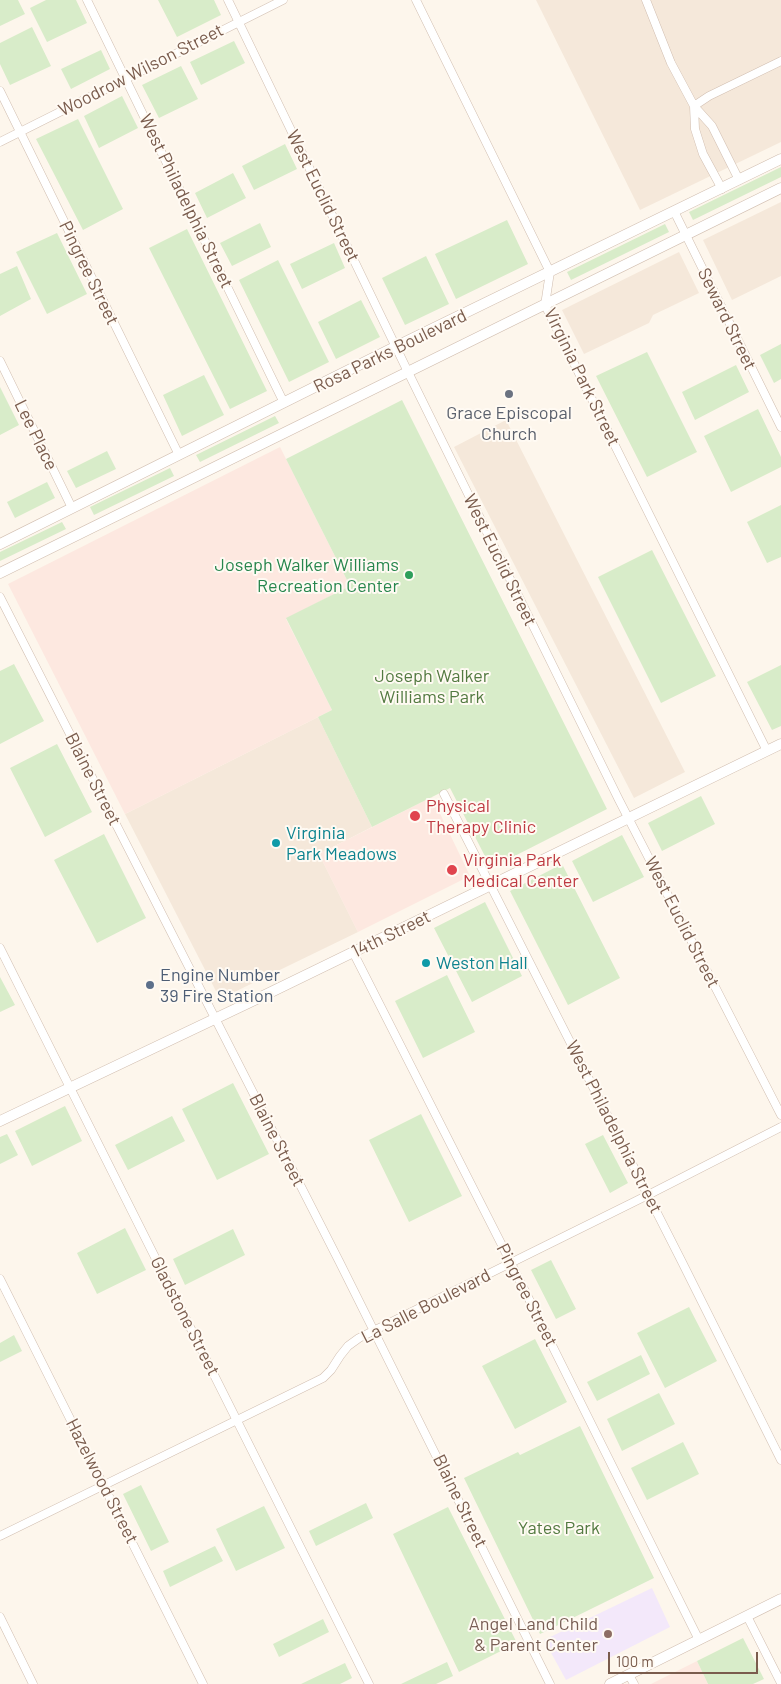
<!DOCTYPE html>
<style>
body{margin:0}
#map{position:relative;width:781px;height:1684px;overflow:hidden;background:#fdf6ec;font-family:Barlow,sans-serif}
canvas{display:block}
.scale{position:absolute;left:608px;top:1652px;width:150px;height:22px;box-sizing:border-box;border:2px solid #7a5c4d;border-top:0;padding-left:6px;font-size:15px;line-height:18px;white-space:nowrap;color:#7a5c4d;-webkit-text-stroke:4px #fffaf3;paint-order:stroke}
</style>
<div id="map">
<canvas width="781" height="1684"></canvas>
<div class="scale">100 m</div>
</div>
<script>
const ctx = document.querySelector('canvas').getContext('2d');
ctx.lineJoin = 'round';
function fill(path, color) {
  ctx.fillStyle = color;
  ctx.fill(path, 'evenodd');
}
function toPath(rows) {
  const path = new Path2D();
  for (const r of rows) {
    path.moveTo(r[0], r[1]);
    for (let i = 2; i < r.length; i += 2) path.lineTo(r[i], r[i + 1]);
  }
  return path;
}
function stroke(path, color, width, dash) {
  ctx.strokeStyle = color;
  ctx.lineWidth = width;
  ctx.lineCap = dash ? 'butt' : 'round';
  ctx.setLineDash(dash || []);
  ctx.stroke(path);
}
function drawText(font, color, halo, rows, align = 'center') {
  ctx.font = font + ' Barlow,sans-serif';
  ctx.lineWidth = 4;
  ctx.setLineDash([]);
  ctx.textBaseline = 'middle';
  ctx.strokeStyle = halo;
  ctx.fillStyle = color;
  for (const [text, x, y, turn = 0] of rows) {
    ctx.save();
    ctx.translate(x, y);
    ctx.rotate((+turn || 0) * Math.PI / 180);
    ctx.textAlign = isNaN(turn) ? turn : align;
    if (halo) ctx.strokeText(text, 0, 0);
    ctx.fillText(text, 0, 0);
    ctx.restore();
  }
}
fill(toPath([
 [536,0,781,0,781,142,640,210],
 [781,202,781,276,732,300,703,240],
 [679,252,699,293,653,315,649,323,584,354,562,310],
 [506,420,685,772,634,798,454,447],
 [318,717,372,827,319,854,358,932,220,999,125,814]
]), '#f5e8da');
fill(toPath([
 [280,447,350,586,286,619,332,710,125,814,8,584],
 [432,797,470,876,358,932,319,854],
 [697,1661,708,1684,651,1684]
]), '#fde8e0');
fill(toPath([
 [652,1588,670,1627,566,1680,544,1640]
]), '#f3e8fa');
fill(toPath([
 [0,0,18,0,25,14,0,26],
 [46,0,76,0,87,23,47,42,30,8],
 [158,0,214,0,221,15,177,37],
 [32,27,51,66,10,85,0,64,0,43],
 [234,41,245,63,201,85,190,62],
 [101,50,110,69,71,89,61,69],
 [181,66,198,99,159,118,142,85],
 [122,96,138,128,99,148,84,116],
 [78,119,123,209,83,230,36,139],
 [285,144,297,169,254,190,242,166],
 [781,167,781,177,693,220,689,212],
 [233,173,246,198,207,218,195,193],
 [507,220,528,264,456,299,435,254],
 [260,223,271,247,232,266,220,243],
 [665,224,669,232,571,280,567,272],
 [187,229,267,391,230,409,149,248],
 [57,233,87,294,47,314,16,252],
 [334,243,345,268,302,289,290,264],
 [426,256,449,304,405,325,382,278],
 [278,260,329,362,289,382,239,280],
 [17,266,31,299,0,316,0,274],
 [361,300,380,337,336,359,318,322],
 [781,344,781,379,774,383,760,355],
 [647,352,697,452,647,477,596,376],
 [736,365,749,392,695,420,682,392],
 [204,375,224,415,182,436,163,395],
 [0,387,19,425,0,435],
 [402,400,607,809,491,868,450,788,372,827,318,717,332,710,286,618,350,586,286,459],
 [758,409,781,457,781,467,731,492,704,436],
 [275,416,279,423,200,462,196,455],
 [107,451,116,469,76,488,67,471],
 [170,468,174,476,94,515,90,507],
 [47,482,55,498,15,518,7,502],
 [781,505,781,557,767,563,747,522],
 [62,522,66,529,0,561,0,552],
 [652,550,716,676,661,703,598,577],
 [14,664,44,721,0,744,0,671],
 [781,665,781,726,772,730,747,682],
 [57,744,92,812,45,837,10,768],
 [701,796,715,824,662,851,648,823],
 [104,834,146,918,97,943,54,860],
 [622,835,644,877,593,902,572,861],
 [562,864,620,978,568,1005,510,891],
 [485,902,522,976,472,1002,434,928],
 [447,975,475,1032,423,1058,395,1001],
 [0,977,15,1005,0,1012],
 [233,1083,269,1154,217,1180,182,1109],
 [65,1106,82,1141,32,1166,15,1131],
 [421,1114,462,1196,409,1222,369,1140],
 [172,1116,185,1141,128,1170,115,1145],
 [7,1134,18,1155,0,1164,0,1137],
 [603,1135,628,1183,610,1193,585,1144],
 [125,1228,146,1270,97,1294,77,1253],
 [233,1229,245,1255,185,1285,173,1259],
 [551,1260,576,1309,556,1319,531,1270],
 [689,1307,717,1361,665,1388,637,1333],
 [14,1335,22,1351,0,1362,0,1343],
 [535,1339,567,1402,515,1429,482,1366],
 [641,1355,650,1374,597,1401,587,1382],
 [659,1393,675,1424,622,1451,607,1419],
 [580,1426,654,1578,540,1634,464,1478,518,1452,520,1455],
 [683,1442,699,1474,647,1500,631,1468],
 [141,1485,169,1542,151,1551,123,1494],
 [366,1503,373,1518,316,1546,309,1531],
 [264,1506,285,1548,236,1571,216,1529],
 [448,1507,517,1643,459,1672,393,1534],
 [215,1546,223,1561,170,1587,163,1571],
 [323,1619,329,1632,279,1657,273,1644],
 [743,1638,764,1679,753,1684,708,1684,697,1661],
 [447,1662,453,1676,436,1684,401,1684],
 [345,1663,352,1678,340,1684,301,1684]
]), '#d8ecc9');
const minor = toPath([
 [87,0,284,403],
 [228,0,408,372,619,800,781,1115],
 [416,0,550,272,545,305,767,751],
 [646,0,671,63,694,106,712,126,739,180],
 [0,91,179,455],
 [694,106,709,96,781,61],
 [694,106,695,129,703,154,722,189],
 [0,142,283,0],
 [674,211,781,427],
 [0,361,72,508],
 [0,597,339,1261,550,1684],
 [444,794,682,1262,781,1460],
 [0,948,369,1684],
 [353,952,511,1263,699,1640],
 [0,1279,203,1684],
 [0,1536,323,1378,331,1370,340,1356,348,1346,359,1338,648,1195,781,1127],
 [747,1616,781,1683],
 [0,1617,33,1684],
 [629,1675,634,1684]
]);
const tertiary = toPath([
 [0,544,395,347,781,159],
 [0,573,781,188],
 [0,1121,265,995,781,744],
 [610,1684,781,1599]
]);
stroke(minor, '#d1beb0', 9);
stroke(tertiary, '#d1beb0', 11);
stroke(minor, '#fff', 8);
stroke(tertiary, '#fff', 10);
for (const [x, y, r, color] of [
 [509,394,5,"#6b7280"],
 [409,575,5,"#2e9e5b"],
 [415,816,6,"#e0444e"],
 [276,843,5,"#0f9aa8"],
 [452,870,6,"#e0444e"],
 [426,963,5,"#0f9aa8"],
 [150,985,5,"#5c6f8a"],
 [608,1634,5,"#8d6e63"]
]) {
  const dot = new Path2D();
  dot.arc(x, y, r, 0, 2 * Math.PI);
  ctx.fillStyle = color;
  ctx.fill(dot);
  stroke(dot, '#fffaf3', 2);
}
drawText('18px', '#7a5c4d', '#fffaf3', [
 ["Woodrow Wilson Street",141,70,-27],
 ["West Euclid Street",323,196,64],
 ["West Philadelphia Street",186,201,64],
 ["Pingree Street",89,273,64],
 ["Seward Street",727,319,64],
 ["Rosa Parks Boulevard",390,351,-26],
 ["Virginia Park Street",582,377,64],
 ["Lee Place",36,435,64],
 ["West Euclid Street",500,560,64],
 ["Blaine Street",93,779,63],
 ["West Euclid Street",682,922,63],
 ["14th Street",391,934,-26],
 ["West Philadelphia Street",614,1127,63],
 ["Blaine Street",277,1140,63],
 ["Pingree Street",527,1295,63],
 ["La Salle Boulevard",426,1306,-27],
 ["Gladstone Street",185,1316,63],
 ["Hazelwood Street",102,1481,63],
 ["Blaine Street",460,1501,64]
]);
drawText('18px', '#5b616d', '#fffaf3', [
 ["Grace Episcopal",509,413],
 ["Church",509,434]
]);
drawText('18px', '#27864d', '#fffaf3', [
 ["Joseph Walker Williams",399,565],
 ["Recreation Center",399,586]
], 'right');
drawText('18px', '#537a41', '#fffaf3', [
 ["Joseph Walker",432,676],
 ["Williams Park",432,697],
 ["Yates Park",559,1528]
]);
drawText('18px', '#be3a42', '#fffaf3', [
 ["Physical",426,806],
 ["Therapy Clinic",426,827],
 ["Virginia Park",463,860],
 ["Medical Center",463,881]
], 'left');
drawText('18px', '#0d838f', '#fffaf3', [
 ["Virginia",286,833],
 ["Park Meadows",286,854],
 ["Weston Hall",436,963]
], 'left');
drawText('18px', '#4e5e75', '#fffaf3', [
 ["Engine Number",160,975],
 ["39 Fire Station",160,996]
], 'left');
drawText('18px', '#785e54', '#fffaf3', [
 ["Angel Land Child",598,1624],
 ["& Parent Center",598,1645]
], 'right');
</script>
